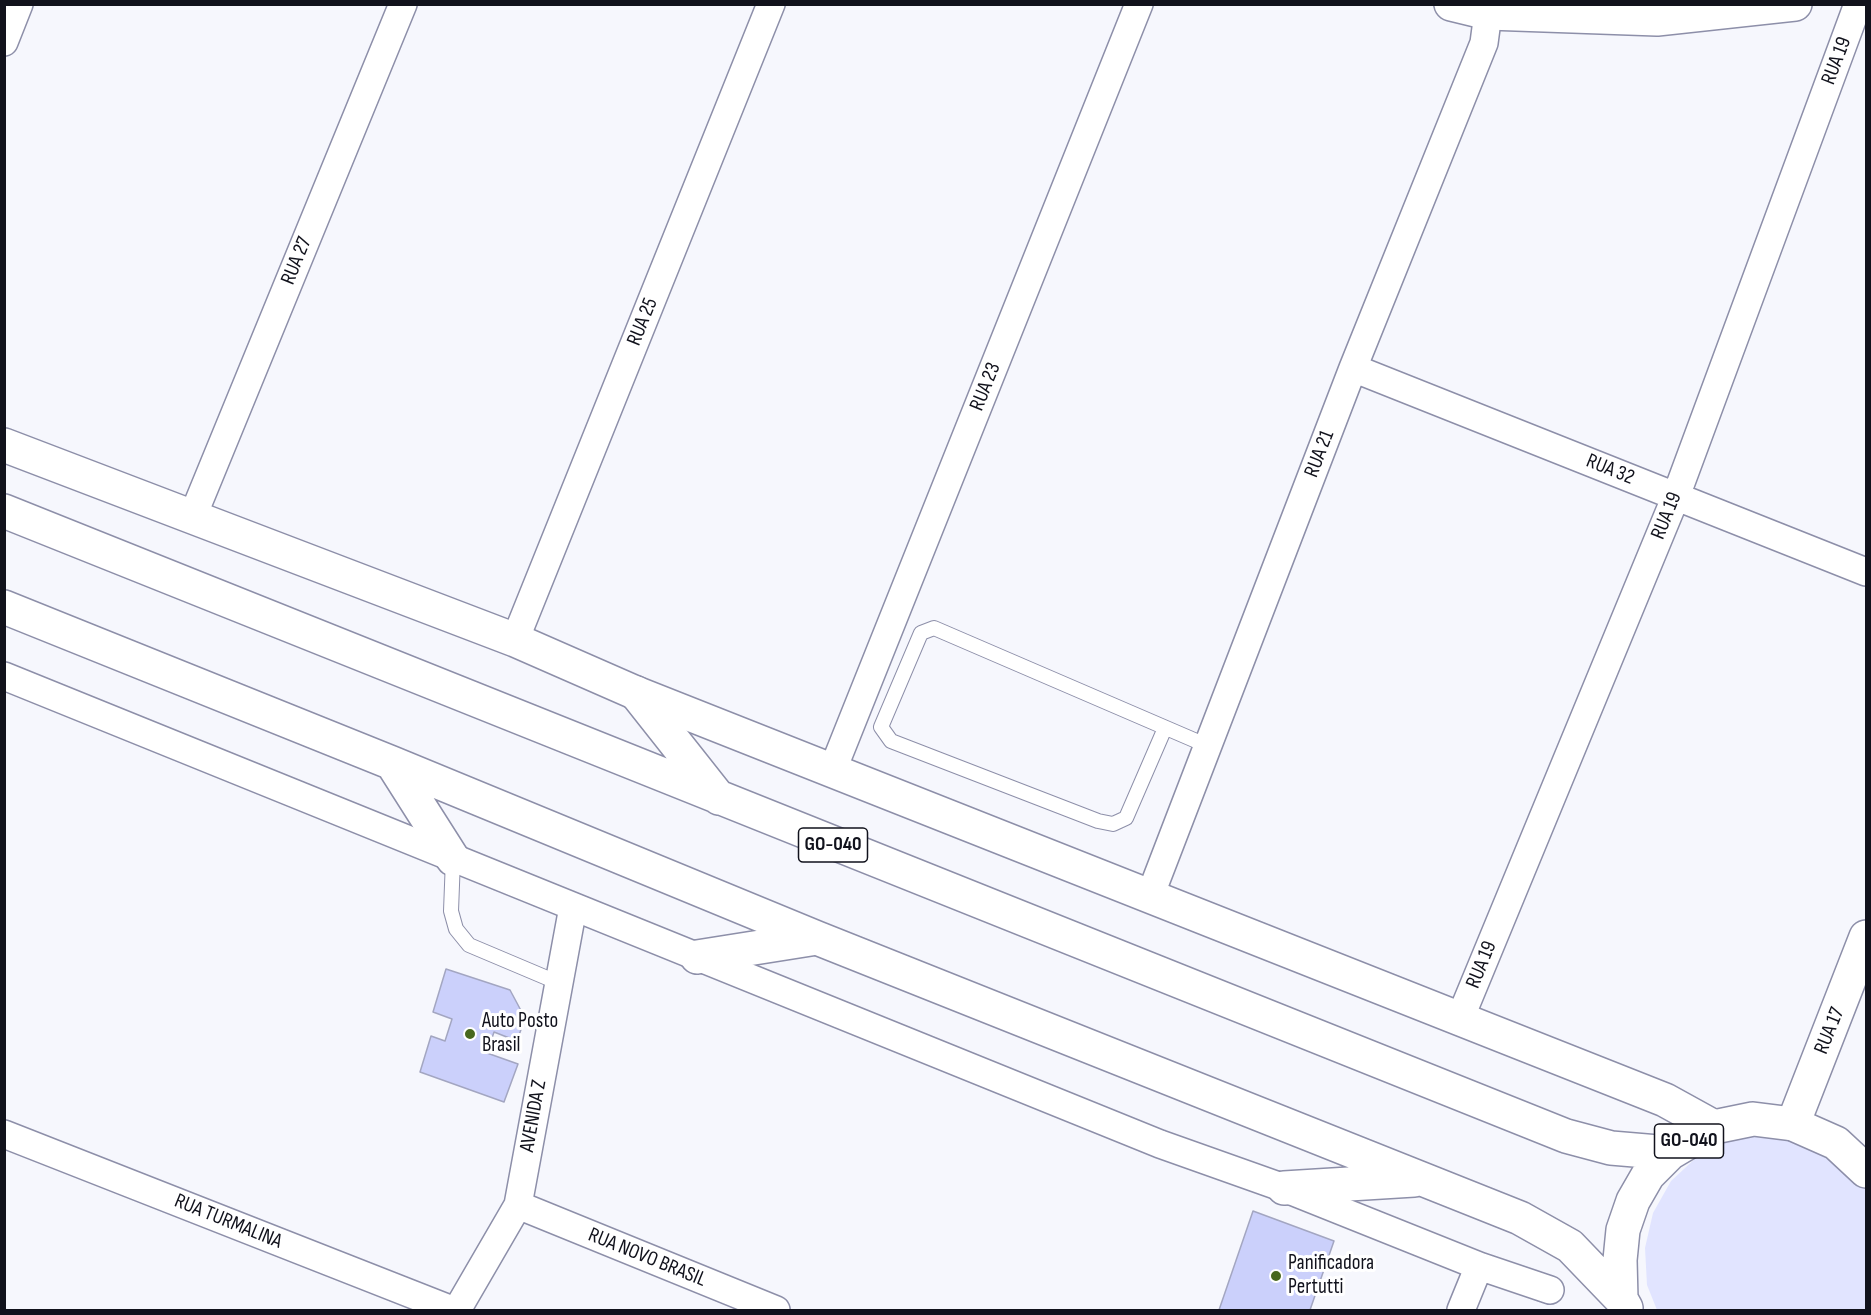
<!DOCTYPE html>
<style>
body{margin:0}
#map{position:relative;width:1871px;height:1315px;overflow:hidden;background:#f6f7fd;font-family:"Sofia Sans Condensed",sans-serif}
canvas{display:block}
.frame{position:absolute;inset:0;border:6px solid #11121c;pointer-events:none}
</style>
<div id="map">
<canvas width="1871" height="1315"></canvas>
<div class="frame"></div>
</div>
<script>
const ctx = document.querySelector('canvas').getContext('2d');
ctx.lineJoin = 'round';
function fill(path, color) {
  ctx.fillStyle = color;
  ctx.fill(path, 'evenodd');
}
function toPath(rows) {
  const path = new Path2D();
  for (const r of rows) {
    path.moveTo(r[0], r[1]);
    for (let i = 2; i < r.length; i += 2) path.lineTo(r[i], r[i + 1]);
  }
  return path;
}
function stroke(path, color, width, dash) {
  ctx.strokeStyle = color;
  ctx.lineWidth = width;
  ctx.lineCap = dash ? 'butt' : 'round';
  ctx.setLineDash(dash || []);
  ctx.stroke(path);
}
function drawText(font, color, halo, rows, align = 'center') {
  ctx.font = font + ' "Sofia Sans Condensed",sans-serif';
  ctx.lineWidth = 6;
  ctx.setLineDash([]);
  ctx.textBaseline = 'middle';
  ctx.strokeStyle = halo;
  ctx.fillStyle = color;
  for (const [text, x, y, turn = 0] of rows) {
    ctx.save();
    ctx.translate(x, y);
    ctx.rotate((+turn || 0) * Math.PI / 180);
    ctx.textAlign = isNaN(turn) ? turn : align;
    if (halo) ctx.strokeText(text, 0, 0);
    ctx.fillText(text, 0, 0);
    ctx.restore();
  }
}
fill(toPath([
 [1767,1135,1803,1140,1862,1181,1866,1188,1866,1310,1657,1310,1647,1285,1645,1248,1653,1213,1671,1181,1698,1156,1731,1140]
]), '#e1e4ff');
const building = toPath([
 [446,969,510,990,525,1018,517,1041,494,1032,487,1053,518,1064,504,1102,420,1072,431,1036,445,1041,452,1019,433,1012,446,969],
 [1253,1211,1334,1241,1310,1310,1219,1310,1253,1211]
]);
fill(building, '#cbd0fb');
stroke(building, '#a3a6c1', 1.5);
const lane = toPath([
 [1165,728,1126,818,1113,824,1098,821,891,741,881,727,921,633,934,628,1208,746],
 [453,859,451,911,456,929,469,945,559,983]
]);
const street = toPath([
 [4,42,19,4],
 [1353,368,1866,572],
 [192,518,403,4],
 [515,640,771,4],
 [4,676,1160,1144,1284,1188,1479,1266,1550,1290],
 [833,769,1139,4],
 [1150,896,1353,368,1484,43,1488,13],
 [1459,1021,1676,496,1858,4],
 [4,1134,452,1310],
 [518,1205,776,1310],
 [457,1310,518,1205,573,907],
 [1461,1310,1479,1266]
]);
const secondary = toPath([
 [1451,4,1488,13,1657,19,1795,4],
 [4,445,515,640,636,693,1665,1100,1714,1127],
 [1793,1124,1866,937]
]);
const primary = toPath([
 [4,511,1566,1136,1611,1148,1670,1153],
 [4,607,392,763,817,938,1520,1218,1570,1246,1621,1299],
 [636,693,719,798],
 [392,763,453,859],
 [697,957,817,938],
 [1284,1188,1414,1180],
 [1626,1308,1621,1299,1620,1260,1623,1230,1633,1201,1648,1175,1670,1153,1714,1127,1753,1119,1793,1124,1836,1143,1866,1171]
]);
stroke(lane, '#8d8fa9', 16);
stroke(street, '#8d8fa9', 30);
stroke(secondary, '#8d8fa9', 36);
stroke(primary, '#8d8fa9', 36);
stroke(lane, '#fff', 14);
stroke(street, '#fff', 27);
stroke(secondary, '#fff', 33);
stroke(primary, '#fff', 33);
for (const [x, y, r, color] of [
 [470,1034,6,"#47671e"],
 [1276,1276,6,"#47671e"]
]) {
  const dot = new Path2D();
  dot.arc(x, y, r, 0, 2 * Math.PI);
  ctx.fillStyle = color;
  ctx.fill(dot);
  stroke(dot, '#fff', 2);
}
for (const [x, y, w] of [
 [833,845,69],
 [1689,1141,69]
]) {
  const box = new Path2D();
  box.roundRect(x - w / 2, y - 17, w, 34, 4.5);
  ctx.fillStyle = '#fff';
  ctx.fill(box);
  stroke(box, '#11121c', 1.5);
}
drawText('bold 20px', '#11121c', null, [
 ["GO-040",833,845],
 ["GO-040",1689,1141]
]);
drawText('21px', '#11121c', '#fff', [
 ["RUA 19",1837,61,-69],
 ["RUA 27",297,261,-68],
 ["RUA 25",643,322,-68],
 ["RUA 23",986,387,-68],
 ["RUA 21",1320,454,-69],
 ["RUA 32",1610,470,22],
 ["RUA 19",1667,516,-68],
 ["RUA 19",1482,965,-68],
 ["RUA 17",1830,1031,-68],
 ["AVENIDA Z",534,1116,-80],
 ["RUA TURMALINA",228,1222,22],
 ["RUA NOVO BRASIL",647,1258,22]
]);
drawText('21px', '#11121c', '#fff', [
 ["Auto Posto",482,1022],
 ["Brasil",482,1046],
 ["Panificadora",1288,1264],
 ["Pertutti",1288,1288]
], 'left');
</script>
